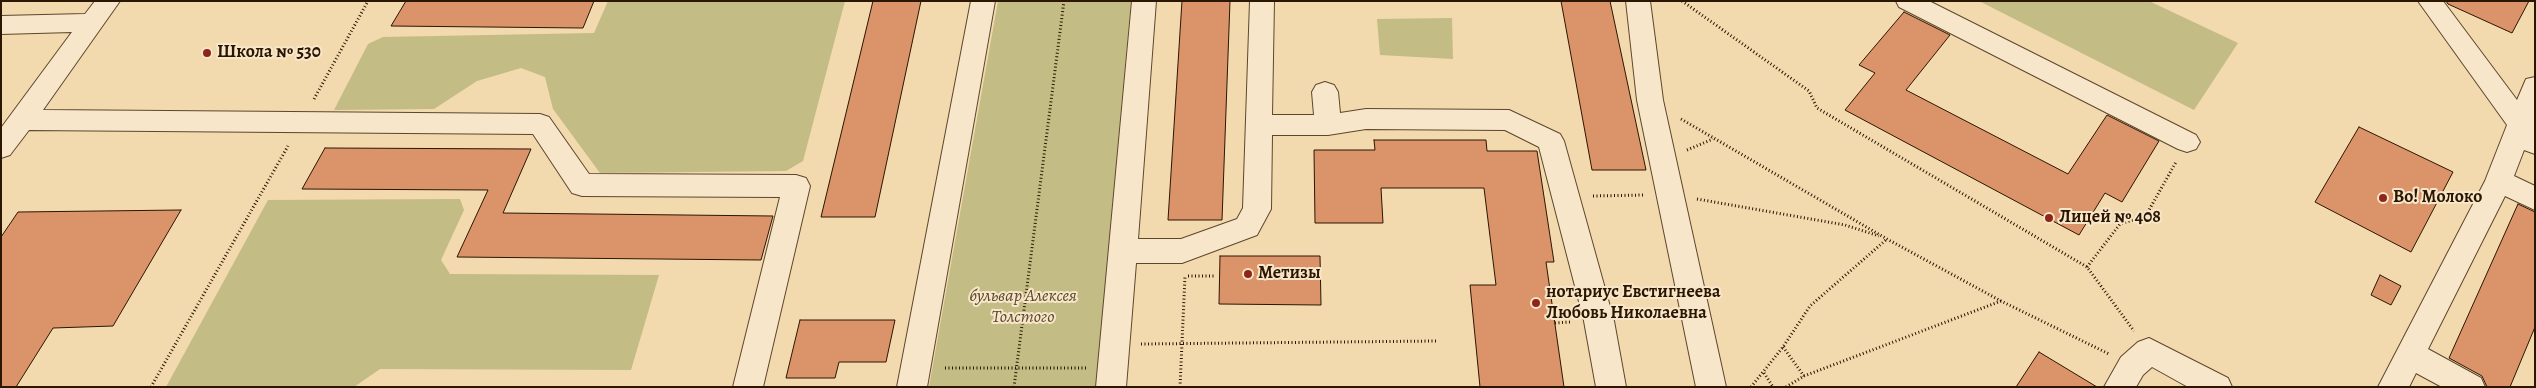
<!DOCTYPE html>
<meta charset="utf-8">
<style>
body{margin:0}
#map{position:relative;width:2536px;height:388px;overflow:hidden;background:#f2d9ae;font-family:Alegreya,serif}
canvas{display:block}
.frame{position:absolute;inset:0;border:2px solid #2b1600;pointer-events:none}
</style>
<div id="map">
<canvas width="2536" height="388"></canvas>
<div class="frame"></div>
</div>
<script>
const ctx = document.querySelector('canvas').getContext('2d');
ctx.lineJoin = 'round';
function fill(path, color) {
  ctx.fillStyle = color;
  ctx.fill(path, 'evenodd');
}
function toPath(rows) {
  const path = new Path2D();
  for (const r of rows) {
    path.moveTo(r[0], r[1]);
    for (let i = 2; i < r.length; i += 2) path.lineTo(r[i], r[i + 1]);
  }
  return path;
}
function stroke(path, color, width, dash) {
  ctx.strokeStyle = color;
  ctx.lineWidth = width;
  ctx.lineCap = dash ? 'butt' : 'round';
  ctx.setLineDash(dash || []);
  ctx.stroke(path);
}
function drawText(font, color, halo, rows, align = 'center') {
  ctx.font = font + ' Alegreya,serif';
  ctx.lineWidth = 4;
  ctx.setLineDash([]);
  ctx.textBaseline = 'middle';
  ctx.strokeStyle = halo;
  ctx.fillStyle = color;
  for (const [text, x, y, turn = 0] of rows) {
    ctx.save();
    ctx.translate(x, y);
    ctx.rotate((+turn || 0) * Math.PI / 180);
    ctx.textAlign = isNaN(turn) ? turn : align;
    if (halo) ctx.strokeText(text, 0, 0);
    ctx.fillText(text, 0, 0);
    ctx.restore();
  }
}
fill(toPath([
 [608,1,845,1,803,161,786,171,600,173,553,109,545,77,521,68,477,81,434,109,334,110,368,44,383,37,594,33],
 [998,1,1131,1,1096,387,929,387],
 [1979,1,2149,1,2238,43,2194,110],
 [1452,18,1453,59,1380,55,1377,19],
 [460,199,464,210,441,260,450,274,659,275,631,370,380,369,354,387,166,387,268,200]
]), '#c3bc85');
const building = toPath([
 [406,1,594,1,583,28,391,26,406,1],
 [873,1,921,1,875,217,821,217,873,1],
 [1182,1,1230,1,1222,220,1168,220,1182,1],
 [1561,1,1610,1,1646,170,1592,170,1561,1],
 [2446,1,2529,1,2512,33,2448,4,2446,1],
 [1904,12,1950,35,1906,90,2068,174,2107,115,2159,141,2122,202,2105,193,2079,235,1845,110,1875,73,1859,65,1904,12],
 [2359,127,2453,172,2411,252,2315,202,2359,127],
 [1374,140,1486,140,1487,151,1537,151,1554,262,1546,262,1564,387,1480,387,1470,285,1496,285,1484,188,1381,188,1383,223,1315,223,1314,150,1375,150,1374,140],
 [325,148,531,149,503,213,773,216,761,260,457,257,488,190,302,189,325,148],
 [2518,204,2535,212,2535,327,2510,387,2487,387,2482,376,2449,358,2518,204],
 [181,210,113,326,53,328,16,387,1,387,1,237,18,212,181,210],
 [1220,256,1320,256,1321,305,1219,304,1220,256],
 [2380,275,2401,286,2391,305,2371,295,2380,275],
 [800,320,895,320,886,362,839,362,835,378,786,378,800,320],
 [2039,352,2097,387,2016,387,2039,352]
]);
fill(building, '#db936a');
stroke(building, '#2b1600', 1);
const minor = toPath([
 [95,1,120,1,43,110,540,114,549,117,589,174,796,175,806,178,810,186,763,387,733,387,780,197,582,196,572,193,533,134,29,130,10,155,1,158,1,128,72,32,1,34,1,16,85,14,95,1],
 [971,1,995,1,927,387,897,387,971,1],
 [1132,1,1156,1,1138,239,1181,239,1237,219,1243,208,1250,1,1274,1,1272,115,1314,115,1312,92,1316,85,1325,82,1334,85,1338,92,1340,113,1366,109,1509,110,1560,134,1564,141,1614,321,1626,387,1596,387,1584,321,1539,147,1505,130,1366,129,1328,135,1272,135,1271,209,1257,235,1182,263,1136,263,1126,387,1096,387,1132,1],
 [1626,1,1650,1,1663,100,1726,387,1696,387,1637,100,1626,1],
 [1896,1,1929,1,2196,135,2200,142,2196,149,2187,152,2178,149,1899,7,1896,1],
 [2418,1,2443,1,2517,100,2526,79,2535,77,2535,154,2524,150,2514,176,2535,186,2535,210,2505,196,2428,349,2481,378,2485,387,2442,387,2416,373,2409,387,2378,387,2485,181,2507,125,2418,1],
 [2149,338,2228,378,2232,387,2188,387,2152,367,2143,375,2136,387,2104,387,2121,357,2138,342,2149,338]
]);
stroke(minor, '#5d472c', 2);
stroke(toPath([
 [1682,1,1809,91,1817,108,2087,267,2134,331],
 [314,99,368,1],
 [1681,119,1887,239,2001,301,2109,354],
 [1687,150,1713,139],
 [1593,196,1644,195],
 [1697,199,1845,225,1879,236],
 [2087,267,2120,224,2139,218,2149,210,2176,162],
 [1188,276,1214,276],
 [1555,323,1571,322],
 [1141,344,1437,341],
 [1783,347,1804,376],
 [945,368,1086,368],
 [1764,373,1773,387],
 [151,387,288,146],
 [1014,387,1064,1],
 [1180,387,1185,276],
 [1751,387,1783,347,1810,306,1887,239],
 [1786,387,1804,376,2001,301]
]), '#2b1600', 3, [1, 2.5]);
fill(minor, '#f7e6ca');
for (const [x, y, r, color] of [
 [207,53,5,"#8f2418"],
 [2383,198,5,"#8f2418"],
 [2049,218,5,"#8f2418"],
 [1248,274,5,"#8f2418"],
 [1536,303,5,"#8f2418"]
]) {
  const dot = new Path2D();
  dot.arc(x, y, r, 0, 2 * Math.PI);
  ctx.fillStyle = color;
  ctx.fill(dot);
  stroke(dot, '#f7e6ca', 2);
}
drawText('bold 18px', '#2b1600', '#f7e6ca', [
 ["Школа № 530",217,53],
 ["Во! Молоко",2393,198],
 ["Лицей № 408",2059,218],
 ["Метизы",1258,274],
 ["нотариус Евстигнеева",1546,293],
 ["Любовь Николаевна",1546,314]
], 'left');
drawText('italic 18px', '#594828', '#f7e6ca', [
 ["бульвар Алексея",1023,297],
 ["Толстого",1023,318]
]);
</script>
